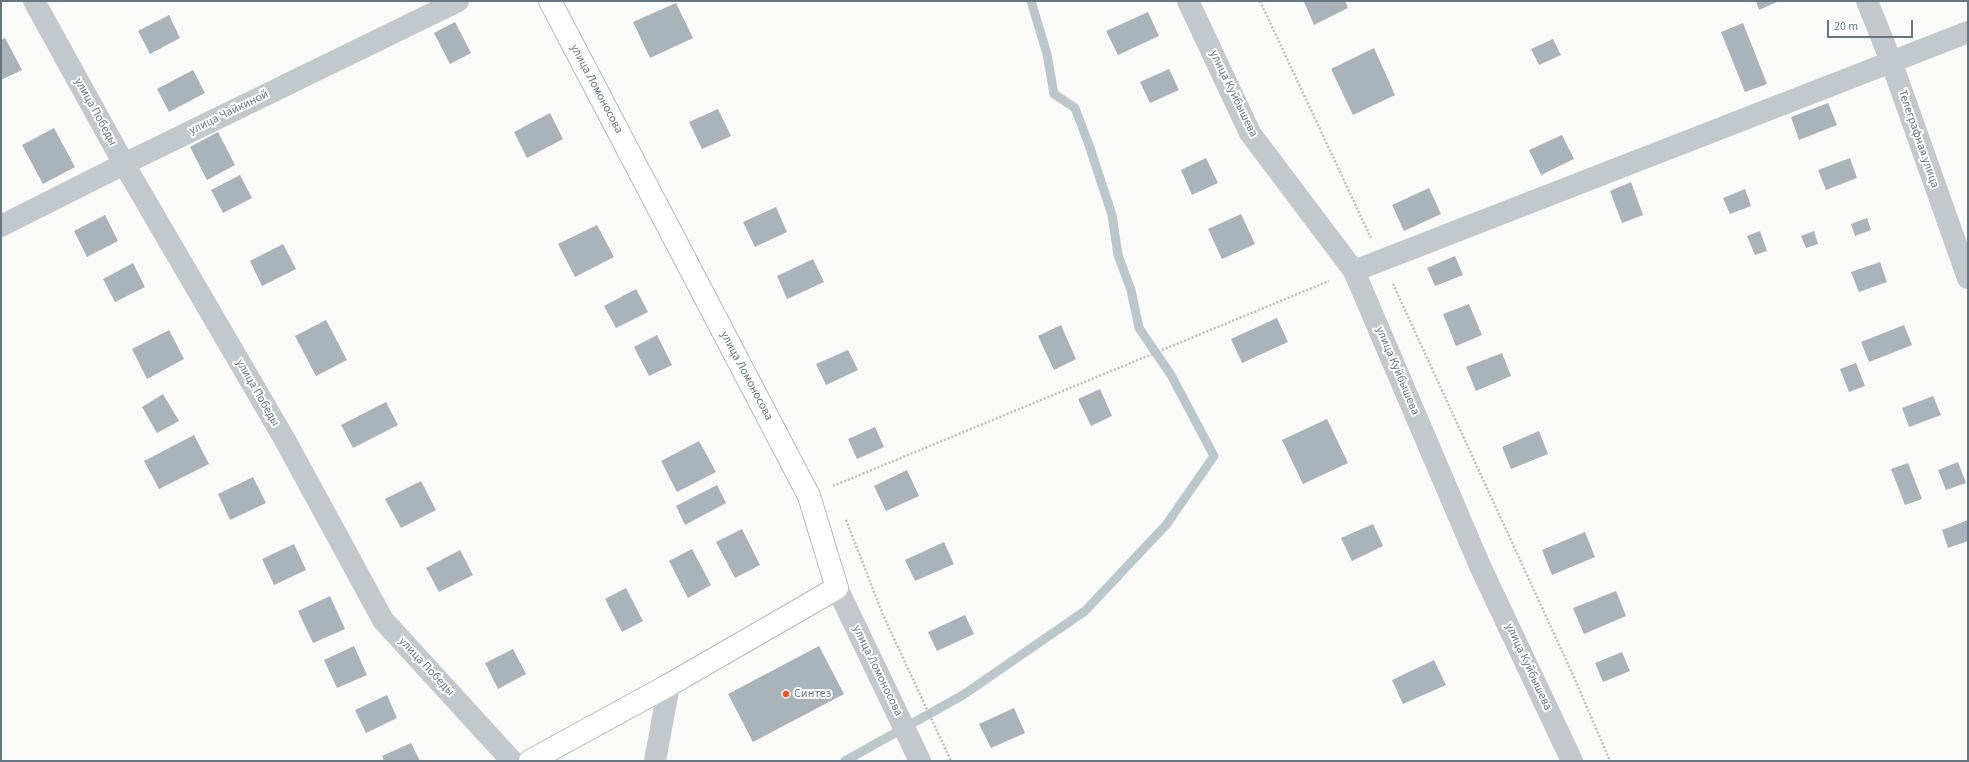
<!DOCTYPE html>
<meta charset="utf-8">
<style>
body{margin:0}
#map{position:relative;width:1969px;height:762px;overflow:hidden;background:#fafaf8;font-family:"Source Sans 3",sans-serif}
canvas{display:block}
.frame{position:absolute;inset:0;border:2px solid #657683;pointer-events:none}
.scale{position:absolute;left:1827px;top:20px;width:86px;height:18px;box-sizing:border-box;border:2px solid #657683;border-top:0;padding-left:5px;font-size:12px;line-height:14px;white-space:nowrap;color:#657683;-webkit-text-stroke:3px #fff;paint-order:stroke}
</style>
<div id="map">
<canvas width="1969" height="762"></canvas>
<div class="frame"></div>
<div class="scale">20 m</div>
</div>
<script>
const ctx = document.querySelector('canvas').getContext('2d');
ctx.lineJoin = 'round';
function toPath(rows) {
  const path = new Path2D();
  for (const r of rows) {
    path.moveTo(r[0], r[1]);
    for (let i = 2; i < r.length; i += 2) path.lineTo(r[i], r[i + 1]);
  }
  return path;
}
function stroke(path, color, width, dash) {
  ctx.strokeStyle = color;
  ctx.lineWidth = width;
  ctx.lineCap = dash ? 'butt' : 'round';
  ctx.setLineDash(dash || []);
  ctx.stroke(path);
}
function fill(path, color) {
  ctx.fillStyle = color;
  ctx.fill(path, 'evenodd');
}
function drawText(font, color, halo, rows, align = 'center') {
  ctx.font = font + ' "Source Sans 3",sans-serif';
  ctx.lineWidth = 4;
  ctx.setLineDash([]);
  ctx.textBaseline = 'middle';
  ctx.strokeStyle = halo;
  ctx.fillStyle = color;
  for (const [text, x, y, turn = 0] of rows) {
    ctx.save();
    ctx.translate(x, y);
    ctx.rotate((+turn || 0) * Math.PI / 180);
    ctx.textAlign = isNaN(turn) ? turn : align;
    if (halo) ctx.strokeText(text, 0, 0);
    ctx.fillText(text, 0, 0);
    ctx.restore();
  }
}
stroke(toPath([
 [845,761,963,695,1085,611,1166,525,1214,456,1171,375,1139,328,1131,290,1118,255,1112,215,1089,145,1075,108,1054,94,1047,54,1031,1]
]), '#bbc7cb', 9);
fill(toPath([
 [1307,1,1345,1,1348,8,1314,25,1304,2],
 [1756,1,1779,1,1759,10],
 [676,3,693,38,650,58,633,22],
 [1148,12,1159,36,1118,55,1106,31],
 [169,15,180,38,150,54,138,31],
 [455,22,471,53,450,64,434,33],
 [1743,23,1767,84,1745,92,1721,32],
 [5,38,22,70,1,80,1,40],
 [1553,39,1561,55,1539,65,1531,49],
 [1374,48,1395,95,1353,115,1331,69],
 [1169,69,1179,90,1150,103,1140,82],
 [193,70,205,93,169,112,157,89],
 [1828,103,1837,125,1799,140,1791,117],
 [718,109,731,136,702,149,689,122],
 [550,113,563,139,527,158,514,132],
 [54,128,75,167,43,184,22,145],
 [218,132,235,165,207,180,190,147],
 [1562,135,1574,159,1541,175,1529,150],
 [1206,158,1218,183,1192,195,1181,170],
 [1850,158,1857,178,1826,190,1818,170],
 [240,175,252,198,223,213,211,190],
 [1631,182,1643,215,1622,223,1610,191],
 [1429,188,1441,214,1404,231,1392,205],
 [1745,189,1751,206,1730,214,1723,198],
 [776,207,787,232,755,247,743,222],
 [1241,214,1255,244,1222,259,1208,229],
 [105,215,118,241,87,257,74,231],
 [1867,218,1871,230,1855,236,1851,224],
 [597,225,614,257,575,277,558,244],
 [1760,231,1767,251,1755,255,1747,236],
 [1814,231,1818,244,1806,248,1801,236],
 [283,244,296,269,262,286,250,261],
 [1455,256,1463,275,1435,286,1427,268],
 [813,259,824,282,787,299,777,276],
 [1880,262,1887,282,1859,292,1851,272],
 [133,263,145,287,115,302,103,279],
 [636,289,648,312,616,328,604,306],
 [1469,304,1482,335,1456,346,1443,314],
 [1277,318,1288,342,1242,363,1231,339],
 [326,320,347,360,316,376,295,336],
 [1061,325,1076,359,1054,370,1038,336],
 [1904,325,1912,345,1869,362,1861,342],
 [169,330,184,359,147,379,132,349],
 [657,335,672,365,649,376,634,347],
 [848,350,858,370,826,385,816,364],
 [1502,353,1511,376,1476,391,1466,367],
 [1856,363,1865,386,1849,392,1840,369],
 [1100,389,1112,416,1091,426,1078,399],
 [163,394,179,421,157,433,142,407],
 [1933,396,1941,415,1909,427,1902,408],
 [386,402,398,425,353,448,341,425],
 [1327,419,1348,463,1303,484,1282,440],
 [875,427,884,447,857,459,848,439],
 [1539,431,1548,454,1511,469,1502,447],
 [194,435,209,464,159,489,144,461],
 [699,441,716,472,677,492,661,461],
 [1958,462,1966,483,1946,490,1938,470],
 [1908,463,1922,499,1905,505,1891,469],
 [907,470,919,496,886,511,874,486],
 [253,477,266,503,230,520,218,494],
 [421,481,436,510,401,528,385,499],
 [717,485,726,503,685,525,676,506],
 [1968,520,1968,541,1948,548,1942,530],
 [1373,524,1383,546,1352,561,1341,538],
 [742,529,760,565,735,578,716,542],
 [1585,532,1595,557,1552,575,1542,550],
 [944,542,954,564,915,581,905,560],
 [294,544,306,570,274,585,262,559],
 [692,549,711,585,688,598,669,561],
 [460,550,473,575,439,592,426,568],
 [626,588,643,621,622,632,605,599],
 [1616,591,1626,616,1584,634,1573,608],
 [330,596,345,629,313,643,298,611],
 [965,615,974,634,937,651,928,632],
 [354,646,367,675,337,688,324,660],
 [819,646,844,694,753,742,728,694],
 [513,649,526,674,498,689,485,663],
 [1622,652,1630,671,1603,682,1595,663],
 [1434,660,1446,685,1403,704,1392,680],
 [387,695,397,718,366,733,355,710],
 [1014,708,1025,733,991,748,979,724],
 [411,743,420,761,384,761,382,756]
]), '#aab3b9');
const secondary = toPath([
 [530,761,669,685,837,588,809,496,550,1]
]);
stroke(secondary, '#b3babf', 24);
stroke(toPath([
 [1260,1,1371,238],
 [1393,284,1573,675,1610,761],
 [833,486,1329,281],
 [846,520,883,615,951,761]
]), '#bbbfc2', 2.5, [2, 2]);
stroke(toPath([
 [34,1,124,164,285,440,383,620,512,761],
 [1188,1,1250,133,1354,271,1480,566,1572,761],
 [1867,1,1891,61,1968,278],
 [1,226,124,164,458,1],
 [1354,271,1968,32],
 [837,588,920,761],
 [655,761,669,685]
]), '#c3c8cc', 22);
stroke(secondary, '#fff', 22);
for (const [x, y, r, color] of [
 [786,694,4,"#e4572e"]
]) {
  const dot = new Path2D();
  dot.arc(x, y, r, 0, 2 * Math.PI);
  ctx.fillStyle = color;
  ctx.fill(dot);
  stroke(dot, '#fff', 1.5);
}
drawText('12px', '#657683', '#fff', [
 ["улица Ломоносова",596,89,62],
 ["улица Куйбышева",1233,94,64],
 ["улица Победы",95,112,61],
 ["улица Чайкиной",229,113,-26],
 ["Телеграфная улица",1918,139,71],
 ["улица Куйбышева",1397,371,67],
 ["улица Ломоносова",746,376,62],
 ["улица Победы",257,393,60],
 ["улица Победы",426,667,47],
 ["улица Куйбышева",1528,667,65],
 ["улица Ломоносова",877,671,64]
]);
drawText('12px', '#657683', '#fff', [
 ["Синтез",794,694]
], 'left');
</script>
